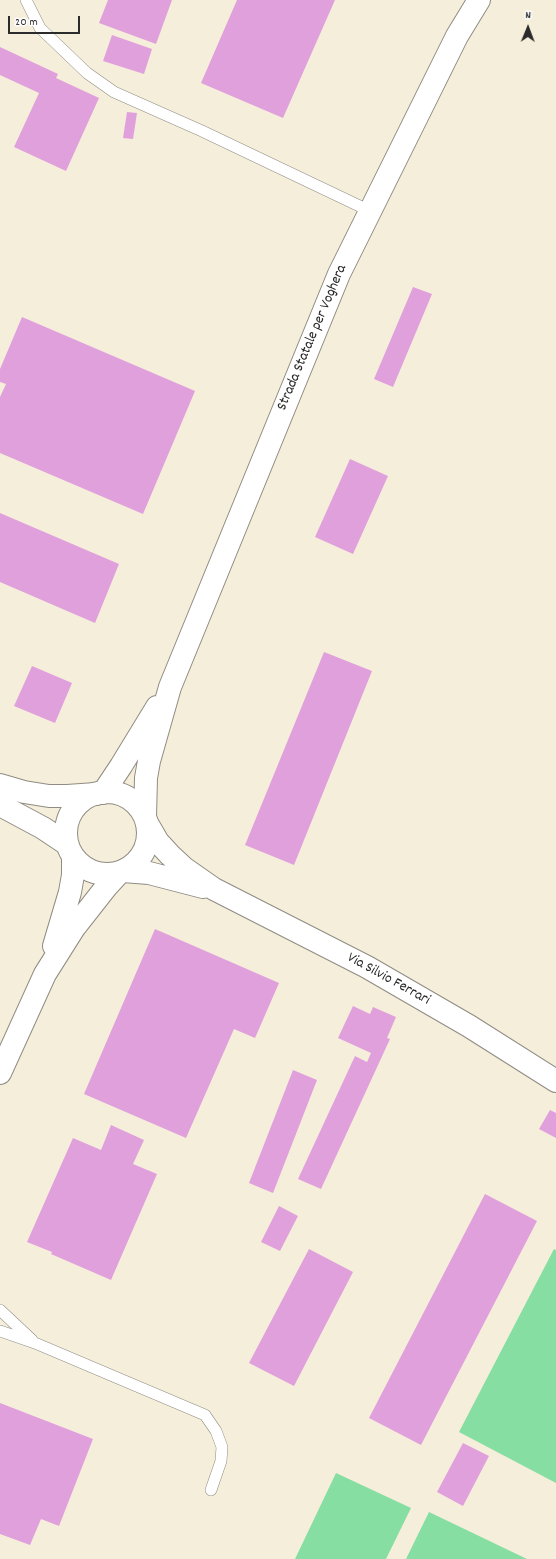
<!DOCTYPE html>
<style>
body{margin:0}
#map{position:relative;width:556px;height:1559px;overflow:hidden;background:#f5eedb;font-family:Dekko,sans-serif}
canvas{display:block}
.north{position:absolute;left:508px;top:8px;width:40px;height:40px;-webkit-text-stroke:3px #fff;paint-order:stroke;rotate:1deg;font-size:11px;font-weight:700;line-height:16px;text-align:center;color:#2b2b2b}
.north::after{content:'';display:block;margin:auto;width:14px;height:18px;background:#2b2b2b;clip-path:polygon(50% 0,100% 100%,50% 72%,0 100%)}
.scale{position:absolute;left:8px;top:16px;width:72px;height:18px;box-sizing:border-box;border:2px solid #2b2b2b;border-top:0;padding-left:5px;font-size:12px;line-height:14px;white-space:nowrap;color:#2b2b2b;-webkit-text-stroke:3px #fff;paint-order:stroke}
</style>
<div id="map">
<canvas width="556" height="1559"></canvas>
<div class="north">N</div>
<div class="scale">20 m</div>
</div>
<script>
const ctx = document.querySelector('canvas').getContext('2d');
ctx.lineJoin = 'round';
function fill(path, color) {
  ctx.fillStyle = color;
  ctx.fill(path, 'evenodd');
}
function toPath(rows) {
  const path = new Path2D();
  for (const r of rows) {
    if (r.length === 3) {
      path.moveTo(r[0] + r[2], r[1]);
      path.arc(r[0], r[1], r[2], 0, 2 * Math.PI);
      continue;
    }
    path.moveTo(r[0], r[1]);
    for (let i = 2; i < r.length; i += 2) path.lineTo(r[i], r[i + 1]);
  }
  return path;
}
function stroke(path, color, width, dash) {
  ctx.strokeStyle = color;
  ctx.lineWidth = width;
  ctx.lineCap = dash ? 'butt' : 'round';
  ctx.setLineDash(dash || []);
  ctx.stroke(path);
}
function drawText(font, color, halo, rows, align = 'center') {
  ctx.font = font + ' Dekko,sans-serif';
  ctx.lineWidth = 4;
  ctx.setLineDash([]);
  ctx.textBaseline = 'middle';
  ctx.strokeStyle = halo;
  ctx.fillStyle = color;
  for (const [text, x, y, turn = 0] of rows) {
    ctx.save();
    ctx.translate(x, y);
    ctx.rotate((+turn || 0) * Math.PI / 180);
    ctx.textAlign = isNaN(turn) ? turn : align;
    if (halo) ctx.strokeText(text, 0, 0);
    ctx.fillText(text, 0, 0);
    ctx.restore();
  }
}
fill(toPath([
 [554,1249,556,1250,556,1483,459,1432],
 [336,1473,411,1508,386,1559,295,1559],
 [429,1512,527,1559,406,1559]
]), '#86dea2');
fill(toPath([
 [108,0,172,0,156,44,99,23],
 [237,0,335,0,283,118,201,83],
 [112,35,152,49,144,74,103,61],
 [0,47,58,74,56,78,99,98,66,171,14,147,39,93,0,75],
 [127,112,137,113,133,139,123,138],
 [413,287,432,294,393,387,374,379],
 [22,317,195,391,143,514,0,453,0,397,6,384,0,382,0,369],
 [350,459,388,476,353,554,315,537],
 [0,513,119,564,95,623,0,582],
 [324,652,372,671,294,865,245,845],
 [32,666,72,683,55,723,14,706],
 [155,929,279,983,255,1038,234,1029,186,1138,84,1094],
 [353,1006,370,1014,373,1007,396,1017,387,1038,390,1039,321,1189,298,1179,355,1056,367,1062,371,1053,338,1038],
 [293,1070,317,1080,273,1193,249,1183],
 [550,1110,556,1113,556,1138,539,1129],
 [111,1125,144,1140,133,1164,157,1174,111,1280,51,1254,52,1252,27,1242,73,1138,101,1150],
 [485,1194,537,1221,421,1445,369,1418],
 [279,1206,298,1216,280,1251,261,1242],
 [309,1249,353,1272,294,1386,249,1363],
 [0,1403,93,1439,59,1526,41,1519,30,1545,0,1534],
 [463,1443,489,1456,463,1506,437,1492]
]), '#e0a0dc');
const service = toPath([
 [26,0,40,28,87,73,114,92,202,131,370,211],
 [0,1310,32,1340],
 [0,1331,35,1343,205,1415,216,1431,222,1447,221,1461,211,1490]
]);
const minor = toPath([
 [0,785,24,792,49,796,67,796,96,794],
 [0,805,43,828,67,844],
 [147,823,158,842,170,855,184,868,214,889,367,967,469,1026,556,1081],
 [123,871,149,873,203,887]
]);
const secondary = toPath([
 [107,833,41],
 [103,793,121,766,157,707],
 [145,817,146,778,149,761,170,687,339,274,457,36,479,0],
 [54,946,70,892,73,875,73,857],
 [0,1073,45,974,74,928,107,886,119,873]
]);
stroke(service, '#908c83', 12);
stroke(minor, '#908c83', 24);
stroke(secondary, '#908c83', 24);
stroke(service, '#fff', 11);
stroke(minor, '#fff', 22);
stroke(secondary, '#fff', 22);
drawText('15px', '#2b2b2b', '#fff', [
 ["Strada Statale per Voghera",313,338,-67],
 ["Via Silvio Ferrari",388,980,29]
]);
</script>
